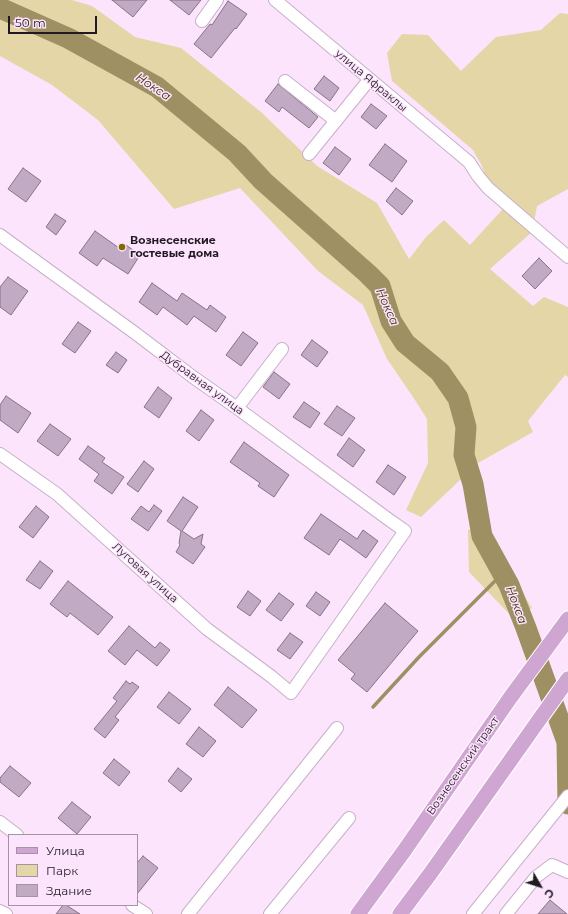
<!DOCTYPE html>
<meta charset="utf-8">
<style>
body{margin:0}
#map{position:relative;width:568px;height:914px;overflow:hidden;background:#fce4fd;font-family:Montserrat,sans-serif}
canvas{display:block}
.legend{position:absolute;left:8px;top:834px;width:130px;height:72px;box-sizing:border-box;background:#fce4fd;border:1px solid #a493a5;margin:0;padding:5px 7px;list-style:none;font-size:12px;color:#211922}
.legend li{display:flex;align-items:center;gap:8px;height:20px}
.legend b{width:20px;border:1px solid #a493a5}
.north{position:absolute;left:520px;top:866px;width:40px;height:40px;-webkit-text-stroke:3px #fce4fd;paint-order:stroke;rotate:129deg;font-size:11px;font-weight:700;line-height:16px;text-align:center;color:#211922}
.north::after{content:'';display:block;margin:auto;width:14px;height:18px;background:#211922;clip-path:polygon(50% 0,100% 100%,50% 72%,0 100%)}
.scale{position:absolute;left:8px;top:16px;width:89px;height:18px;box-sizing:border-box;border:2px solid #211922;border-top:0;padding-left:5px;font-size:12px;line-height:14px;white-space:nowrap;color:#211922;-webkit-text-stroke:3px #fce4fd;paint-order:stroke}
</style>
<div id="map">
<canvas width="568" height="914"></canvas>
<ul class="legend">
<li><b style="height:5px;background:#cea6d1"></b>Улица</li>
<li><b style="height:11px;background:#e4d6a7"></b>Парк</li>
<li><b style="height:11px;background:#c1aac3"></b>Здание</li>
</ul>
<div class="north">С</div>
<div class="scale">50 m</div>
</div>
<script>
const ctx = document.querySelector('canvas').getContext('2d');
ctx.lineJoin = 'round';
function fill(path, color) {
  ctx.fillStyle = color;
  ctx.fill(path, 'evenodd');
}
function toPath(rows) {
  const path = new Path2D();
  for (const r of rows) {
    path.moveTo(r[0], r[1]);
    for (let i = 2; i < r.length; i += 2) path.lineTo(r[i], r[i + 1]);
  }
  return path;
}
function stroke(path, color, width, dash) {
  ctx.strokeStyle = color;
  ctx.lineWidth = width;
  ctx.lineCap = dash ? 'butt' : 'round';
  ctx.setLineDash(dash || []);
  ctx.stroke(path);
}
function drawText(font, color, halo, rows, align = 'center') {
  ctx.font = font + ' Montserrat,sans-serif';
  ctx.lineWidth = 3;
  ctx.setLineDash([]);
  ctx.textBaseline = 'middle';
  ctx.strokeStyle = halo;
  ctx.fillStyle = color;
  for (const [text, x, y, turn = 0] of rows) {
    ctx.save();
    ctx.translate(x, y);
    ctx.rotate((+turn || 0) * Math.PI / 180);
    ctx.textAlign = isNaN(turn) ? turn : align;
    if (halo) ctx.strokeText(text, 0, 0);
    ctx.fillText(text, 0, 0);
    ctx.restore();
  }
}
fill(toPath([
 [0,0,72,0,92,6,135,37,181,48,261,112,317,166,377,203,409,259,426,237,444,220,470,245,511,200,486,178,482,166,473,150,392,81,387,53,402,34,428,35,461,71,496,37,541,30,560,13,568,14,568,189,537,206,532,232,490,269,533,306,544,297,568,307,568,377,565,375,528,421,533,432,478,463,421,517,406,510,428,463,427,419,415,400,387,359,363,305,318,271,240,188,174,209,98,120,52,85,0,56],
 [483,527,500,551,512,576,532,608,515,620,469,572,468,530]
]), '#e4d6a7');
stroke(toPath([
 [373,707,419,657,503,573]
]), '#9e9063', 3.5);
stroke(toPath([
 [0,8,68,38,157,87,237,153,263,181,368,274,380,286,391,321,405,343,440,372,458,398,466,427,464,455,473,484,482,536,509,585,526,628,567,742,568,804]
]), '#9e9063', 21);
const building = toPath([
 [112,0,147,0,133,17,112,0],
 [170,0,201,0,189,15,170,0],
 [228,1,247,14,236,29,235,28,211,58,194,44,210,24,212,25,228,1],
 [324,76,339,88,330,101,314,89,324,76],
 [278,84,318,117,309,128,282,107,279,112,265,101,278,84],
 [371,104,387,116,376,129,361,117,371,104],
 [385,144,407,161,392,182,369,165,385,144],
 [335,147,351,159,339,175,323,163,335,147],
 [23,168,41,181,26,202,8,189,23,168],
 [396,188,413,201,402,215,386,201,396,188],
 [55,214,66,221,56,235,46,227,55,214],
 [95,231,122,250,126,245,140,255,128,274,103,258,97,266,79,253,95,231],
 [539,258,552,271,535,289,522,276,539,258],
 [8,277,28,291,11,315,0,307,0,287,8,277],
 [152,283,177,301,182,293,207,310,210,305,226,317,216,332,194,316,187,325,163,307,157,315,139,302,152,283],
 [78,322,91,331,75,353,62,344,78,322],
 [243,332,258,343,241,366,226,355,243,332],
 [312,340,328,352,317,367,301,355,312,340],
 [116,352,127,360,118,373,106,365,116,352],
 [274,372,290,384,279,399,263,387,274,372],
 [158,387,172,398,159,418,144,407,158,387],
 [6,396,31,413,18,433,0,420,0,405,6,396],
 [304,402,320,413,310,428,293,417,304,402],
 [337,406,355,418,342,436,324,424,337,406],
 [201,410,214,420,199,441,186,431,201,410],
 [50,424,71,439,58,456,37,441,50,424],
 [349,438,365,450,353,467,337,455,349,438],
 [244,442,289,475,274,497,258,486,260,483,230,462,244,442],
 [88,446,105,458,102,462,124,477,112,494,94,481,99,474,79,459,88,446],
 [144,461,154,469,138,492,127,484,144,461],
 [388,465,406,477,394,495,376,482,388,465],
 [183,497,198,507,182,531,194,539,203,534,201,544,205,547,193,564,176,552,180,545,179,543,181,531,167,521,183,497],
 [154,505,162,511,148,531,131,519,141,506,149,512,154,505],
 [36,506,49,517,33,538,19,527,36,506],
 [321,514,357,539,363,530,378,541,366,558,340,539,329,555,304,538,321,514],
 [40,561,53,571,40,589,26,580,40,561],
 [68,581,113,617,98,635,70,613,67,617,50,604,68,581],
 [248,591,261,601,250,616,237,607,248,591],
 [316,592,330,602,320,616,306,606,316,592],
 [279,593,294,604,281,621,266,610,279,593],
 [385,603,418,631,367,692,351,679,355,674,338,660,385,603],
 [129,626,155,648,160,642,170,650,157,666,137,650,125,665,108,651,129,626],
 [290,633,303,642,290,659,277,650,290,633],
 [126,681,130,684,132,682,139,687,115,717,119,720,105,738,94,729,117,701,113,698,126,681],
 [228,687,257,710,242,728,214,705,228,687],
 [169,692,191,709,179,724,157,707,169,692],
 [199,727,216,741,203,757,186,744,199,727],
 [114,759,130,772,119,786,103,773,114,759],
 [10,766,31,783,19,797,0,782,0,778,10,766],
 [178,768,192,779,181,792,168,781,178,768],
 [72,802,91,817,77,834,58,818,72,802],
 [143,856,158,868,137,894,137,863,143,856],
 [550,900,567,914,538,914,550,900],
 [63,905,66,905,80,914,56,914,63,905]
]);
fill(building, '#c1aac3');
stroke(building, '#887289', 1);
const minor = toPath([
 [275,0,469,162,478,176,488,188,568,257],
 [202,21,217,0],
 [285,81,336,121],
 [309,154,369,80],
 [0,235,135,333,193,377,237,408,388,519,405,531,291,693,272,677,207,629,57,494,0,454],
 [237,408,282,349],
 [0,822,17,835],
 [132,905,146,914],
 [0,911,6,914],
 [188,914,337,728],
 [270,914,349,818],
 [473,914,568,796],
 [506,914,536,877,552,865,568,872]
]);
const major = toPath([
 [358,914,404,851,510,698,568,619],
 [400,914,430,874,568,679]
]);
stroke(minor, '#c7b0c9', 14);
stroke(major, '#fff', 17);
stroke(minor, '#fff', 12);
stroke(major, '#cea6d1', 15);
for (const [x, y, r, color] of [
 [122,247,4,"#826a03"]
]) {
  const dot = new Path2D();
  dot.arc(x, y, r, 0, 2 * Math.PI);
  ctx.fillStyle = color;
  ctx.fill(dot);
  stroke(dot, '#fce4fd', 1.5);
}
drawText('11px', '#211922', '#fce4fd', [
 ["улица Яфраклы",371,81,40],
 ["Дубравная улица",202,383,36],
 ["Луговая улица",145,573,42],
 ["Вознесенский тракт",463,766,-55]
]);
drawText('bold 11px', '#211922', '#fce4fd', [
 ["Вознесенские",130,241],
 ["гостевые дома",130,254]
], 'left');
drawText('italic 12px', '#3d320b', '#fce4fd', [
 ["Нокса",153,87,34],
 ["Нокса",387,307,66],
 ["Нокса",516,605,69]
]);
</script>
